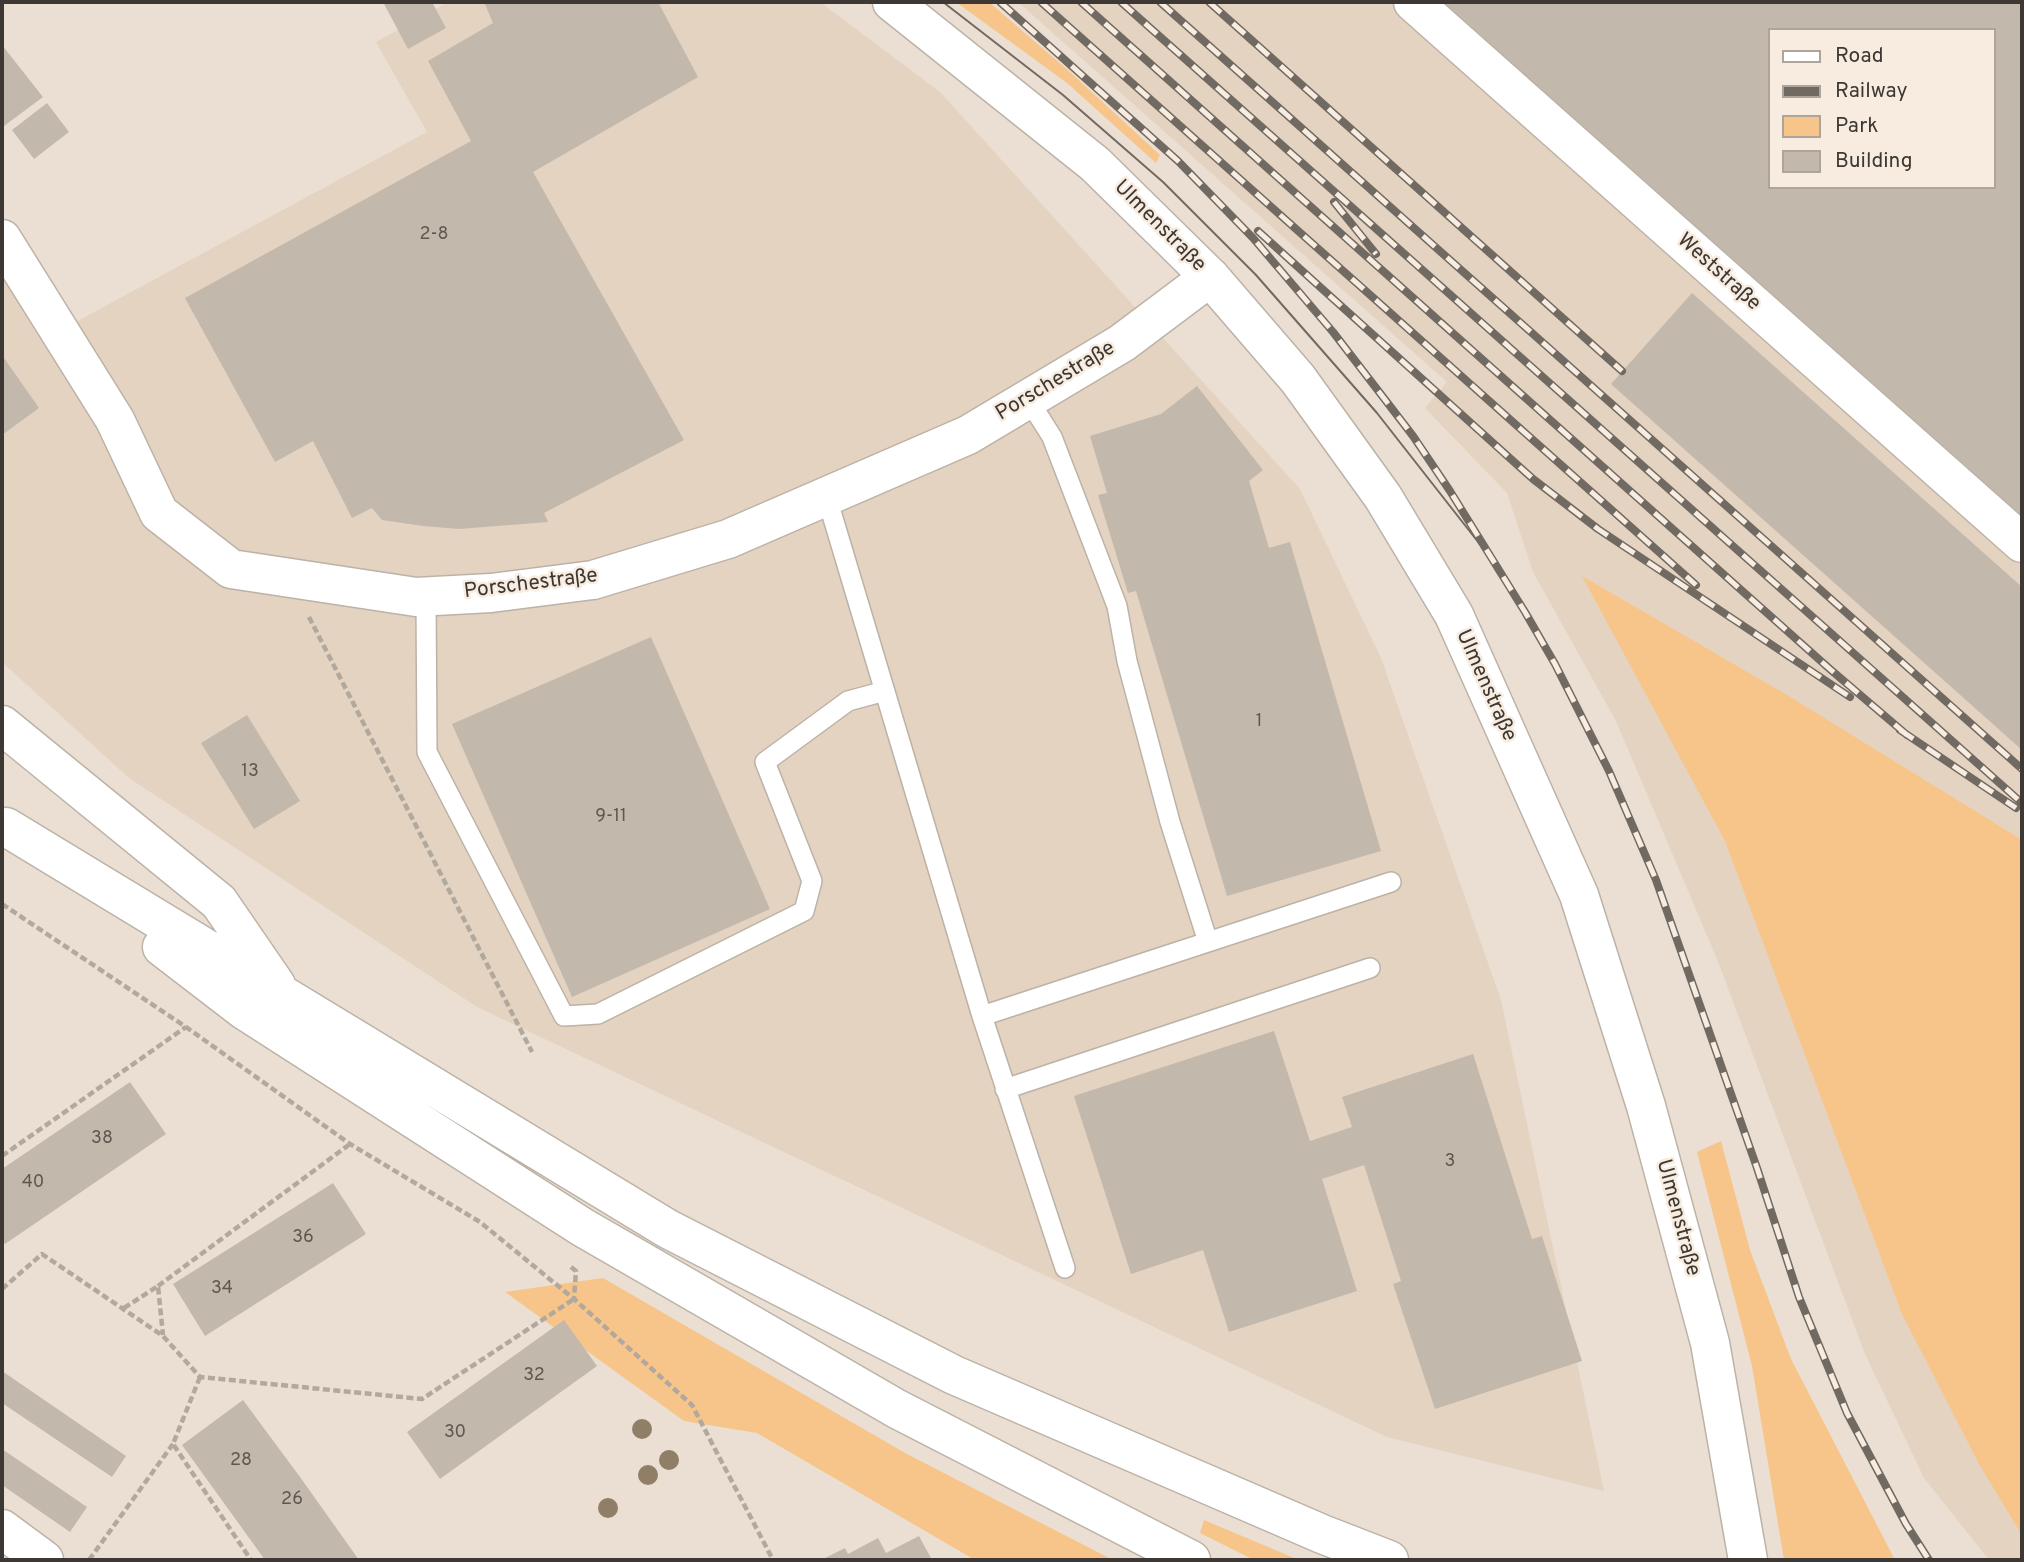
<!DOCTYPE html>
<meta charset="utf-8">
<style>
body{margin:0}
#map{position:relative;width:2024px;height:1562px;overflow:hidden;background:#eadfd2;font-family:Overpass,sans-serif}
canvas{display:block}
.frame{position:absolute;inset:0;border:4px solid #3d3833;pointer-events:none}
.legend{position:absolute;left:1768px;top:28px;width:228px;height:161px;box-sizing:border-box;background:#f7ecdf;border:2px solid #ada49a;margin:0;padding:9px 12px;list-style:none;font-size:21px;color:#3d3833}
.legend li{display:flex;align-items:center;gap:14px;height:35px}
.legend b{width:35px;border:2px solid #ada49a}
</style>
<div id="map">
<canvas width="2024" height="1562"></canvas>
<div class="frame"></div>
<ul class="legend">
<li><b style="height:9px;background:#fff"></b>Road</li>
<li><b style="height:9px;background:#716a62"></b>Railway</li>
<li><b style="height:19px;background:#f7c589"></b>Park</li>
<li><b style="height:19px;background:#c3b8ac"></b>Building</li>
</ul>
</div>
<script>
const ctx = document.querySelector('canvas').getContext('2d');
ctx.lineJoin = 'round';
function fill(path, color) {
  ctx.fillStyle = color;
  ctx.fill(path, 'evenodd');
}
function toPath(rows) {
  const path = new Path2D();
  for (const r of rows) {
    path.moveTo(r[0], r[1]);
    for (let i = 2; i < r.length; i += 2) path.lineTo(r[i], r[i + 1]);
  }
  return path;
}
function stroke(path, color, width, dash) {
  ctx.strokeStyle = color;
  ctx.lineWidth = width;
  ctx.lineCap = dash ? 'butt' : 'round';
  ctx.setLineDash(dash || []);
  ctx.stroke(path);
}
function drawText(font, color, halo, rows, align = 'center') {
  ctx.font = font + ' Overpass,sans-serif';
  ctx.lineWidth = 5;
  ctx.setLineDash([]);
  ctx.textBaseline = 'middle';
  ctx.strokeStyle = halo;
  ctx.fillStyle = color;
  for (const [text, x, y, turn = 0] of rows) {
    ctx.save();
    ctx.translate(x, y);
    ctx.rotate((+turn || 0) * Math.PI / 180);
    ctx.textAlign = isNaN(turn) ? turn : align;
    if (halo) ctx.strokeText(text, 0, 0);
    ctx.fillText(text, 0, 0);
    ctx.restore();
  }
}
fill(toPath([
 [448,2,820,2,940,92,1300,489,1381,658,1501,1000,1604,1491,1387,1437,477,1007,129,778,2,662,2,271,48,337,427,132,376,42],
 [1018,2,2022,2,2022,1560,1989,1560,1924,1478,1865,1354,1717,959,1616,721,1533,572,1507,493,1425,408,1447,382],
 [1770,30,1994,30,1994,187,1770,187]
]), '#e4d3c1');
fill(toPath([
 [956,2,989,2,1070,72,1160,155,1156,163,1067,83],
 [1582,576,1787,695,2022,840,2022,1535,1979,1464,1902,1314,1725,841],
 [1721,1141,1750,1250,1791,1359,1895,1560,1784,1560,1752,1366,1697,1152],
 [603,1278,905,1453,1113,1560,975,1560,757,1433,684,1421,505,1292],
 [1204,1520,1299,1560,1254,1560,1200,1533]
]), '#f7c589');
fill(toPath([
 [383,2,432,2,446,28,408,49],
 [484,2,658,2,698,77,533,172,684,440,544,513,548,522,459,529,423,526,382,520,372,508,352,518,313,441,275,462,185,298,471,141,428,61,493,23],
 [1428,2,2022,2,2022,531],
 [1770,30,1994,30,1994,187,1770,187],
 [2,45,43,97,4,126,2,123],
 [47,103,69,132,34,159,12,130],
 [1692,293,2022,587,2022,750,1611,384],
 [2,355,39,408,2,435],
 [1197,386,1263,470,1249,481,1269,548,1290,542,1381,851,1227,896,1136,591,1128,593,1098,495,1107,493,1090,436,1161,414],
 [651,637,770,909,572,997,452,724],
 [247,715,300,801,254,829,201,743],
 [1274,1031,1310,1141,1352,1127,1342,1097,1473,1054,1532,1239,1542,1236,1582,1361,1435,1409,1393,1284,1401,1281,1364,1165,1322,1179,1357,1291,1229,1332,1203,1250,1131,1274,1074,1096],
 [130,1082,166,1134,5,1244,2,1239,2,1169],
 [333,1183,366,1234,205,1336,173,1284],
 [564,1320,597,1366,440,1479,407,1432],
 [2,1371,126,1456,112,1477,2,1403],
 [243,1400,300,1477,359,1560,265,1560,182,1445],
 [2,1449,87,1507,70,1532,2,1485],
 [919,1536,932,1560,821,1560,845,1548,848,1554,878,1538,886,1553]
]), '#c3b8ac');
const service = toPath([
 [1028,399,1052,437,1117,606,1127,661,1170,822,1208,942],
 [827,498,982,1016,1391,882],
 [426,596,427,752,564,1016,598,1014,804,911,812,881,765,762,848,701,885,691],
 [982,1016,1065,1268],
 [1005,1089,1370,968]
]);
const minor = toPath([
 [1413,2,2022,543],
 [2,239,115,420,159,513,231,569,416,597,491,593,593,580,728,539,968,435,1122,343,1210,277],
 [2,1529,44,1560]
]);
const secondary = toPath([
 [892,2,1095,164,1210,277,1298,379,1383,497,1454,615,1579,895,1646,1106,1710,1343,1748,1560],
 [2,725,219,902,276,985],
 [6,827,668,1229,954,1375,1322,1534,1389,1560],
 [162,947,244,1010,582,1227,897,1409,1191,1560]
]);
stroke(service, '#bcb2a6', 22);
stroke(minor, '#bcb2a6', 41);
stroke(secondary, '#bcb2a6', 41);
stroke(toPath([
 [309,617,532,1052],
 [2,904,186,1027,350,1144,480,1222,574,1299,692,1405,773,1560],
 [2,1156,186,1027],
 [571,1267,576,1271,574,1298],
 [158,1286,350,1144],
 [2,1289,42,1254,163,1336,200,1377,422,1399,574,1299],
 [124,1308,158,1286,163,1335],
 [200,1377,173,1444,251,1560],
 [89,1560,173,1444]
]), '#b1a89e', 4.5, [7, 3.5]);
stroke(service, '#fff', 19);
stroke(minor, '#fff', 38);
stroke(secondary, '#fff', 38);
stroke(toPath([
 [943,2,1063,95,1163,182,1256,275,1377,413,1493,561]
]), '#716a62', 2);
const rail = toPath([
 [1000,2,1178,161,1253,238,1333,332,1413,436,1450,491,1525,612,1555,664,1609,771,1656,880,1757,1168,1799,1297,1847,1413,1906,1524,1929,1560],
 [1041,2,1696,585],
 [1081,2,1831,670,1907,735],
 [1121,2,2022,803],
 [1160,2,2022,769],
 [1209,2,1622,371],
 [1334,202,1376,254],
 [1258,231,1533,479,1598,529,1850,697],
 [1900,730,2016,808]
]);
stroke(rail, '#716a62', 8);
stroke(rail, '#f7ecdf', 5, [16]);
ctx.fillStyle = '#907e67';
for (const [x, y] of [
 [642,1429],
 [669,1460],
 [648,1475],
 [608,1508]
]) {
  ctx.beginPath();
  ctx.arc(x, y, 10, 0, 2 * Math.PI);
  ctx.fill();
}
drawText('18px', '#5e5851', null, [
 ["2-8",434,235],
 ["1",1259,722],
 ["13",250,772],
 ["9-11",611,817],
 ["38",102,1139],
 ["3",1450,1162],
 ["40",33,1183],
 ["36",303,1238],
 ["34",222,1289],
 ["32",534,1376],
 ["30",455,1433],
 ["28",241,1461],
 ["26",292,1500]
]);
drawText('21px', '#3d3833', '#f7ecdf', [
 ["Ulmenstraße",1159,227,45],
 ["Weststraße",1718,273,42],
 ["Porschestraße",1056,382,-31],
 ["Porschestraße",531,585,-7],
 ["Ulmenstraße",1485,686,66],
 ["Ulmenstraße",1677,1218,75]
]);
</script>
